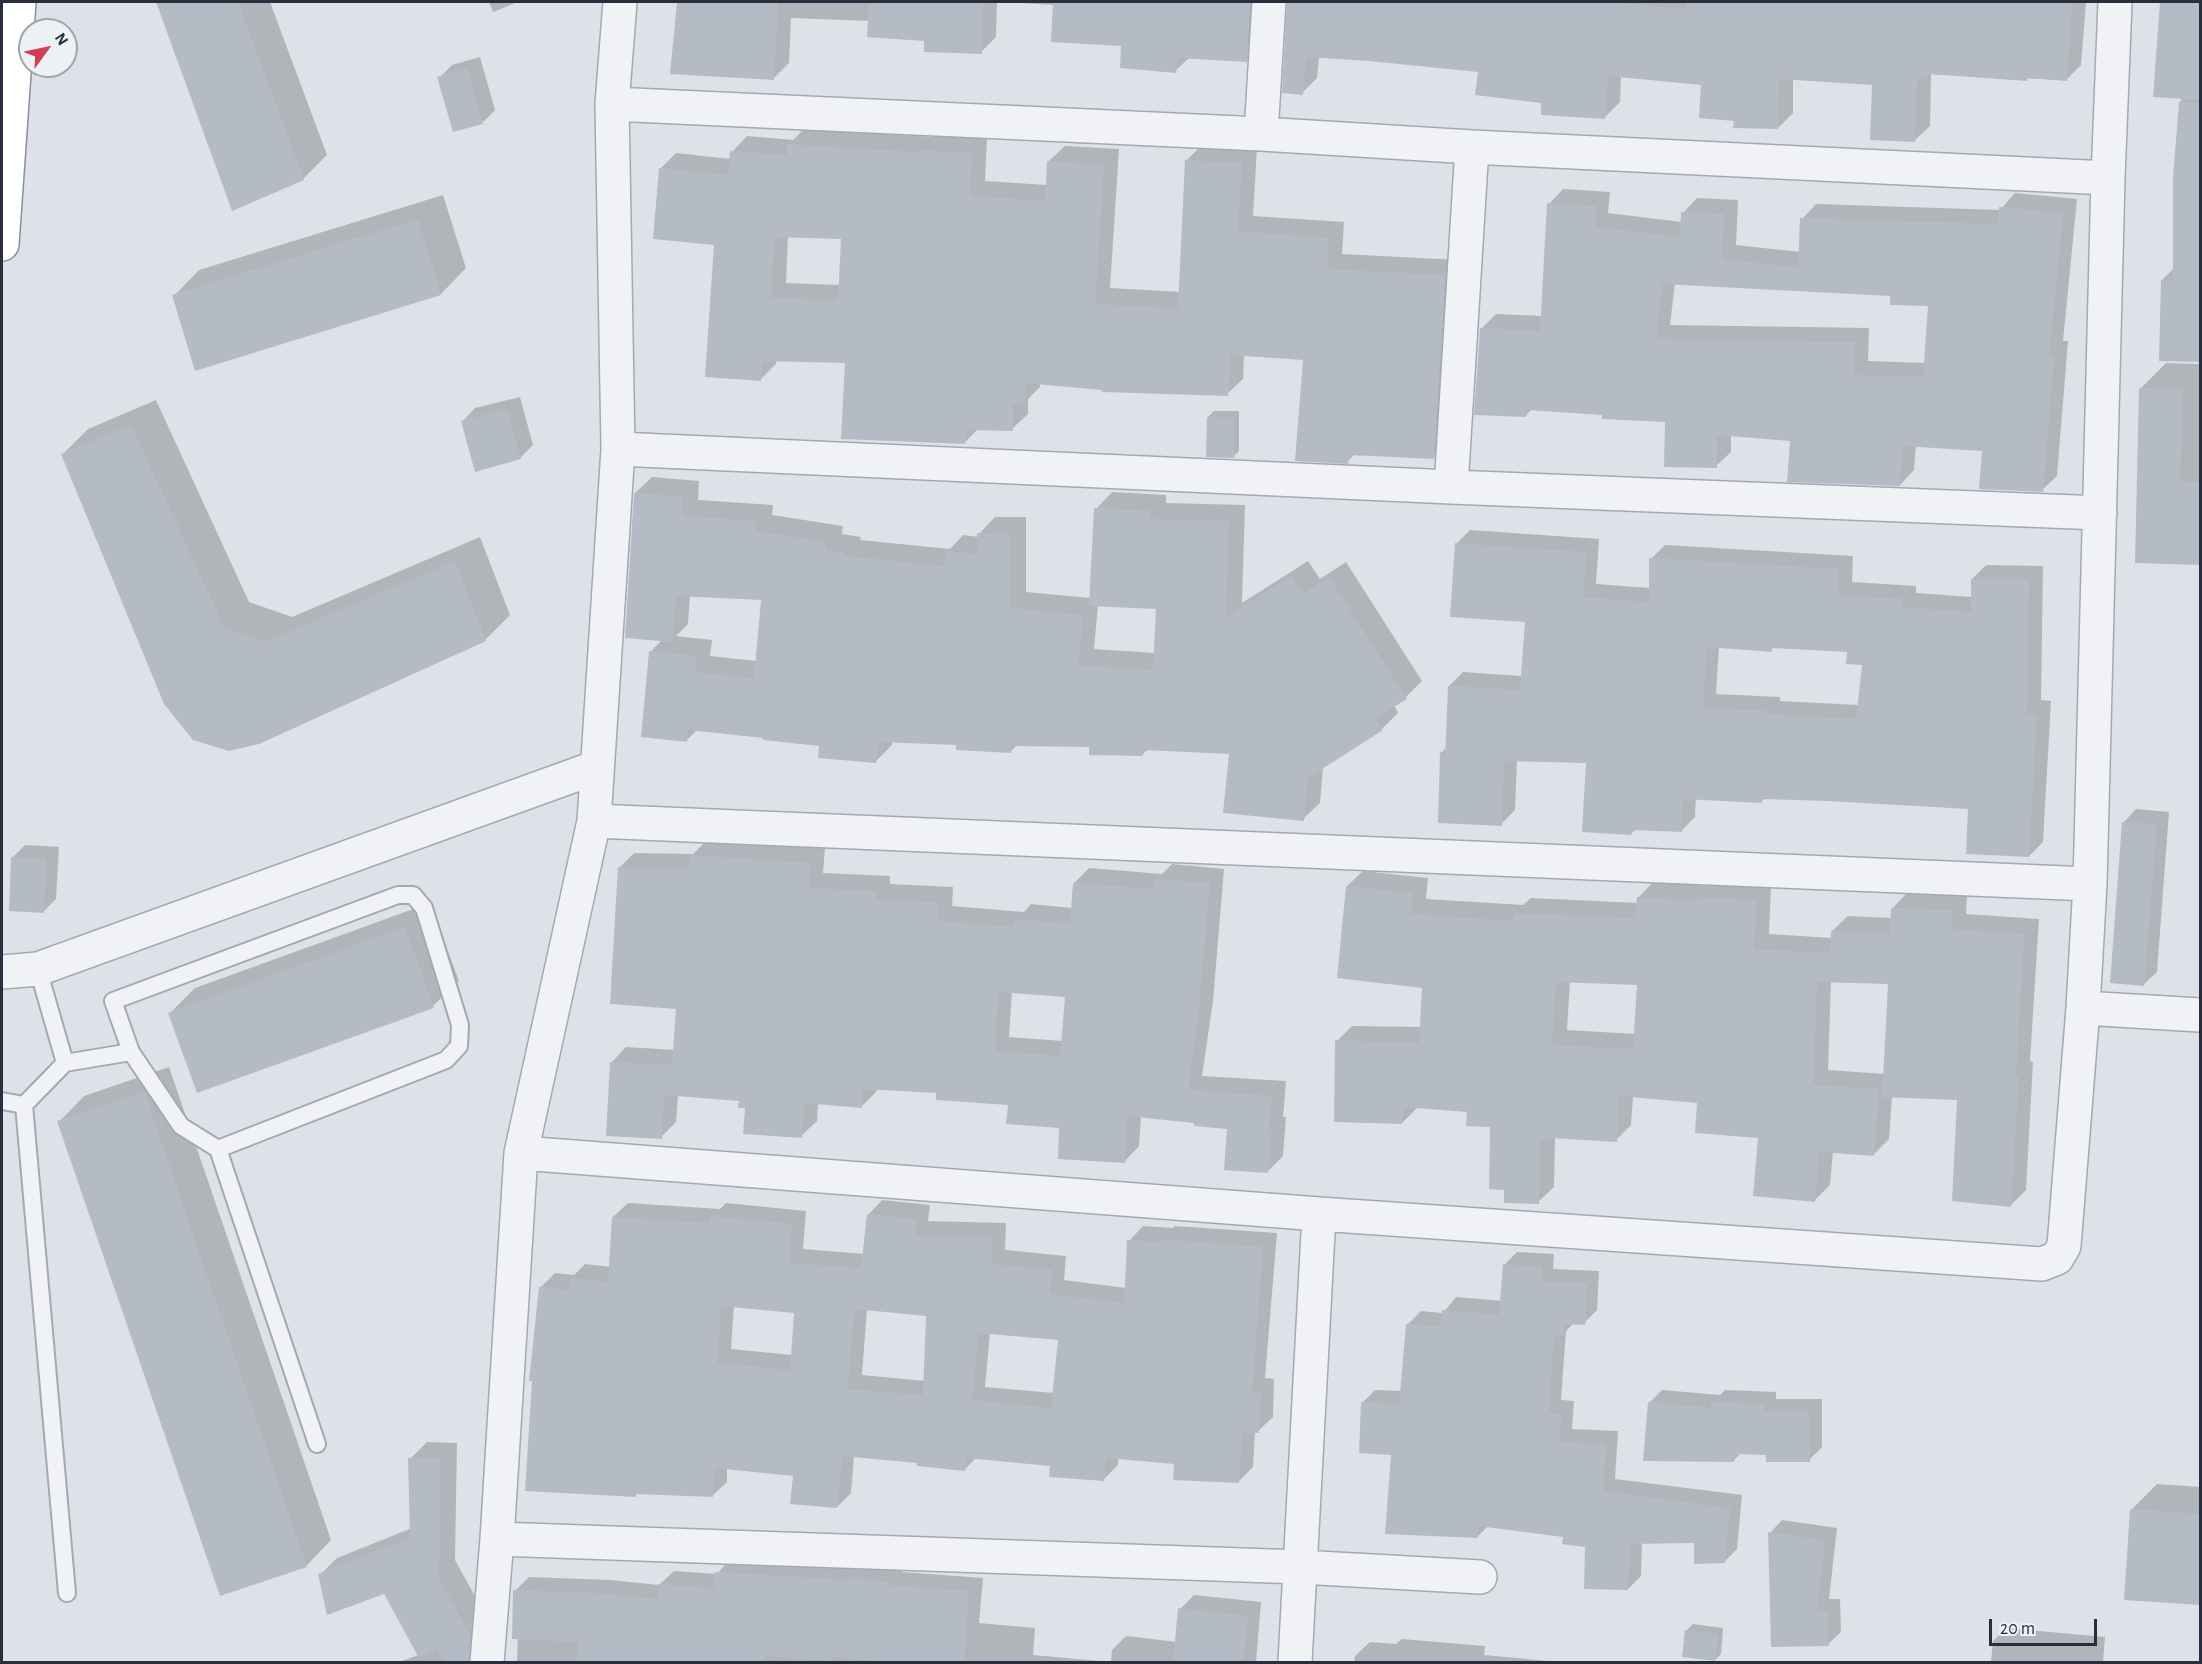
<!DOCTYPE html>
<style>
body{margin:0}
#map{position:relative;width:2202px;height:1664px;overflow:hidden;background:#dee2e8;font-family:"Alegreya Sans",sans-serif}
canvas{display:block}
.frame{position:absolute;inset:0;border:3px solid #272f3f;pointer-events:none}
.north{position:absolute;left:18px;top:18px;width:60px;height:60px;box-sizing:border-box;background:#edf1f5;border:2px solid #9ea3ac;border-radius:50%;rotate:57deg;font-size:16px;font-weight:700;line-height:24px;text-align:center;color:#272f3f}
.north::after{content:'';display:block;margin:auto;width:21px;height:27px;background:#d03f54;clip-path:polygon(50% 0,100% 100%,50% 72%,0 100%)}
.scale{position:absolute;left:1989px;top:1619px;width:108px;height:27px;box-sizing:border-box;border:3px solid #272f3f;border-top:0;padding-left:8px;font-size:18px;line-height:21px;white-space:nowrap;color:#272f3f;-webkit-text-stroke:4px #edf1f5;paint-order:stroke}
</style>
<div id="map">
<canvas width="2202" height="1664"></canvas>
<div class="frame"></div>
<div class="north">N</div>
<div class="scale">20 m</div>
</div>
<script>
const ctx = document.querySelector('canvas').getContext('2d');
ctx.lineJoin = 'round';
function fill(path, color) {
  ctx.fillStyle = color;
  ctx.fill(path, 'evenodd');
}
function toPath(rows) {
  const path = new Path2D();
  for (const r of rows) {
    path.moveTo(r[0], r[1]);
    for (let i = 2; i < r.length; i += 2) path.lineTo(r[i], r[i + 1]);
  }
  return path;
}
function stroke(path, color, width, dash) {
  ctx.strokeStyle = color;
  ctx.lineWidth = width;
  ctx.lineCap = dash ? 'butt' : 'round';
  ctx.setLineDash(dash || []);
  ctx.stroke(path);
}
fill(toPath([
 [157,2,270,2,327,155,303,179,233,209],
 [489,2,518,2,493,12],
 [678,2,997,2,996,37,981,52,926,39,869,21,791,18,789,63,773,79,672,73],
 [1006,2,1264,2,1261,46,1246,61,1189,58,1175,71,1054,5],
 [1289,2,2086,2,2081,65,2066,80,1931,74,1930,126,1914,141,1873,83,1793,79,1793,113,1778,128,1735,120,1703,84,1621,76,1620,102,1605,117,1543,101,1480,70,1319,56,1317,78,1302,93,1284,92],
 [2161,2,2200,2,2200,361,2160,359,2162,280,2174,268,2174,178,2181,98,2155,95],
 [480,57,495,110,483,122,439,78,452,65],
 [804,129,932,137,934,135,987,138,985,181,1047,185,1049,161,1065,146,1119,149,1110,288,1180,292,1186,161,1202,145,1257,148,1253,216,1344,222,1342,254,1460,260,1449,442,1433,458,1356,453,1347,462,1305,359,1244,355,1243,379,1227,394,1103,389,1040,383,1040,387,1028,399,1028,414,1012,429,978,429,965,442,846,361,776,360,776,364,760,380,716,243,660,169,676,153,731,159,732,152,747,136,793,140],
 [788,236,842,238,841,285,786,283],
 [1563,189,1610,192,1608,213,1682,222,1683,213,1697,198,1738,200,1736,245,1800,252,1802,219,1816,204,2000,210,2015,193,2077,199,2063,341,2068,341,2057,476,2042,490,1984,449,1916,445,1914,470,1900,485,1791,439,1731,435,1731,452,1716,466,1666,420,1532,409,1526,415,1481,329,1496,314,1543,316,1549,204],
 [1675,283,1892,294,1929,304,1926,363,1868,361,1869,328,1670,325],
 [443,195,466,268,441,294,174,296,199,270],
 [2166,363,2200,364,2200,564,2136,562,2140,389],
 [520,397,533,445,520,458,463,421,475,408],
 [156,400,249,602,292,617,480,537,510,615,485,640,258,743,63,454,88,429],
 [1214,411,1239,411,1239,451,1233,457,1208,417],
 [652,477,699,481,698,500,773,505,772,515,843,526,842,534,861,537,860,540,950,549,963,535,979,537,979,534,995,517,1026,517,1026,592,1091,598,1096,509,1112,492,1166,495,1166,503,1245,505,1242,603,1308,561,1320,579,1346,562,1422,681,1406,697,1394,705,1398,713,1382,729,1323,767,1320,803,1303,819,1230,753,1149,748,1142,755,1090,746,1017,745,1011,751,958,743,892,741,892,745,876,761,821,745,765,736,698,729,686,741,651,651,663,639,635,493],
 [690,595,763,599,757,661,710,656,712,640,676,636,688,624],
 [1098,605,1157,608,1155,653,1094,649],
 [1470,530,1599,539,1596,584,1650,588,1651,559,1665,545,1853,556,1852,582,1916,586,1916,593,1972,597,1972,579,1986,565,2043,566,2041,700,2051,701,2043,842,2029,856,1970,808,1766,797,1762,801,1696,798,1695,817,1681,831,1636,829,1631,834,1587,762,1517,760,1515,810,1501,824,1439,822,1442,752,1447,747,1449,686,1463,672,1522,676,1526,621,1456,544],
 [1719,647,1771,650,1774,647,1849,651,1863,663,1859,705,1780,701,1780,697,1716,694],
 [2136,809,2169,812,2157,972,2144,984,2124,822],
 [707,840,825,848,823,873,890,876,890,884,953,887,952,906,1024,912,1031,904,1072,908,1074,883,1089,868,1162,874,1172,864,1224,869,1213,1001,1202,1076,1286,1081,1283,1117,1286,1117,1283,1156,1268,1171,1228,1127,1141,1116,1139,1146,1124,1162,1061,1127,1009,1103,938,1092,877,1088,876,1092,861,1107,818,1103,817,1121,801,1136,747,1107,740,1099,678,1095,676,1122,661,1137,611,1063,626,1047,675,1050,678,1007,619,868,634,853,693,854],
 [1012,991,1066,996,1063,1041,1009,1037],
 [25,845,59,847,56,899,44,911,12,858],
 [1363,871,1428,878,1426,899,1523,905,1531,898,1638,903,1638,898,1653,882,1709,886,1713,882,1771,885,1769,934,1832,938,1832,931,1848,916,1892,918,1892,909,1907,893,1967,896,1966,914,2039,919,2030,1061,2033,1062,2026,1190,2011,1205,1958,1098,1892,1096,1889,1139,1874,1154,1833,1151,1830,1185,1814,1201,1759,1137,1699,1101,1633,1096,1631,1125,1616,1140,1555,1136,1554,1187,1538,1202,1506,1188,1492,1126,1468,1110,1418,1107,1402,1123,1337,1041,1352,1026,1422,1027,1424,986,1347,886],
 [1570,981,1639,983,1636,1034,1567,1030],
 [1831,981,1890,983,1885,1074,1828,1070],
 [430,903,459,981,433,1006,170,1013,195,988],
 [169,1067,331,1540,306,1566,59,1122,84,1096],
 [882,1200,930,1205,928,1221,1006,1223,1005,1250,1066,1256,1064,1280,1126,1288,1129,1241,1143,1226,1173,1228,1175,1226,1277,1233,1265,1378,1274,1379,1273,1417,1258,1431,1255,1431,1253,1467,1239,1481,1176,1463,1118,1458,1118,1465,1103,1480,1052,1464,977,1457,965,1469,919,1461,854,1456,851,1493,837,1507,794,1475,727,1468,727,1482,712,1496,638,1493,635,1496,540,1288,555,1273,574,1275,585,1264,611,1267,613,1217,628,1203,720,1209,726,1203,806,1211,803,1249,864,1254,868,1215],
 [734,1305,795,1311,792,1355,731,1349],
 [867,1309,928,1315,925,1381,862,1375],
 [990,1332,1060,1339,1054,1393,985,1387],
 [1517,1252,1554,1254,1553,1269,1599,1271,1597,1310,1584,1323,1574,1323,1566,1331,1561,1400,1574,1401,1572,1429,1618,1431,1615,1479,1742,1495,1737,1549,1724,1562,1695,1542,1642,1542,1641,1576,1628,1589,1586,1546,1564,1535,1488,1526,1477,1537,1392,1453,1362,1403,1375,1390,1402,1391,1408,1324,1421,1311,1443,1313,1456,1297,1502,1301,1504,1265],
 [1662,1390,1720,1395,1725,1390,1776,1392,1776,1399,1822,1399,1822,1447,1809,1460,1768,1453,1742,1452,1734,1460,1650,1402],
 [427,1442,457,1443,455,1560,487,1618,485,1645,468,1662,399,1662,419,1655,384,1592,320,1575,337,1558,412,1528,410,1459],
 [2157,1484,2200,1487,2200,1604,2126,1599,2131,1510],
 [1782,1520,1837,1528,1829,1599,1840,1599,1841,1632,1828,1644,1770,1533],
 [731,1558,902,1569,902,1572,983,1578,979,1623,1035,1628,1033,1655,1111,1662,1112,1650,1126,1636,1177,1642,1180,1609,1194,1595,1261,1602,1256,1662,517,1662,518,1634,515,1591,529,1577,610,1580,659,1585,674,1571,717,1574],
 [1693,1624,1723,1628,1721,1654,1715,1660,1687,1630],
 [2006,1628,2105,1637,2103,1662,1991,1662,1993,1641],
 [1402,1639,1485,1646,1484,1655,1559,1662,1354,1662,1355,1656,1370,1642,1396,1644]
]), '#0003');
fill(toPath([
 [156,2,238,2,304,180,232,211],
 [677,2,778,2,774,80,670,74],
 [869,2,983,2,982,54,924,52,924,41,867,37],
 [1053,2,1250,2,1247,62,1177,58,1176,73,1120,68,1121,46,1051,42],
 [1287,2,1611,2,1686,9,1687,2,2072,2,2067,81,2027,78,2027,81,1929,74,1928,79,1917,79,1915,142,1870,140,1872,85,1779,79,1778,129,1733,128,1734,121,1699,118,1701,85,1608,76,1605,119,1541,115,1541,103,1475,95,1478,72,1369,61,1306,57,1303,95,1282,93],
 [2160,2,2200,2,2200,100,2153,97],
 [467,69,483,124,453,132,437,77],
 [2179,102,2200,103,2200,362,2159,361,2161,280,2173,280,2173,178],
 [787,144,917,152,917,150,972,153,970,196,1045,201,1047,161,1104,165,1095,304,1178,308,1185,160,1242,163,1238,231,1329,238,1327,269,1445,275,1434,459,1349,455,1348,464,1295,461,1303,360,1230,355,1228,396,1102,392,1102,390,1025,383,1025,404,1013,404,1013,431,966,430,965,444,841,439,845,363,762,361,761,381,705,377,714,245,653,239,659,168,728,175,730,151,787,155],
 [774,237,841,239,838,300,771,298],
 [1547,203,1596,206,1595,227,1680,237,1681,212,1724,214,1722,259,1798,268,1800,218,1998,224,1999,207,2063,213,2049,355,2054,355,2043,492,1979,489,1982,451,1902,446,1900,486,1787,482,1790,441,1717,435,1717,468,1664,467,1665,422,1602,419,1602,415,1527,410,1526,417,1474,415,1480,328,1540,331],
 [1662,284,1890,296,1890,305,1928,306,1923,377,1854,375,1855,342,1656,339],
 [418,219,441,295,195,371,172,295],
 [2139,388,2183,389,2180,482,2200,482,2200,565,2135,563],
 [507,409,521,459,475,472,461,421],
 [1207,417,1234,417,1234,458,1206,457],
 [131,425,224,627,265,642,455,561,486,641,259,744,229,751,193,740,164,704,61,454],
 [634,493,683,497,682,516,757,521,756,531,827,542,826,550,845,553,845,556,944,566,946,551,978,554,977,533,1010,533,1010,608,1083,615,1078,665,1153,670,1156,609,1089,606,1094,508,1151,511,1150,519,1229,521,1226,617,1291,576,1303,594,1329,577,1407,699,1375,718,1383,730,1308,778,1304,821,1223,813,1229,754,1143,750,1143,756,1089,755,1089,747,1011,746,1011,753,956,750,956,745,878,742,876,763,818,758,819,746,763,740,763,738,688,730,687,742,641,737,649,651,696,656,695,672,754,678,761,600,676,596,672,642,625,638],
 [1455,543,1586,552,1583,597,1649,602,1649,558,1839,569,1838,595,1903,599,1902,607,1971,612,1971,579,2029,579,2027,714,2037,714,2029,857,1966,854,1968,809,1828,801,1762,799,1762,803,1683,799,1682,832,1632,830,1631,835,1582,832,1586,763,1504,761,1502,826,1438,823,1440,751,1445,758,1448,686,1520,690,1525,622,1450,617],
 [1707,647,1772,652,1772,648,1847,652,1846,664,1862,665,1856,719,1767,714,1767,711,1703,707],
 [2122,822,2157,824,2144,986,2110,983],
 [690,855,810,863,809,888,876,891,875,899,939,902,938,921,1014,927,1015,919,1070,924,1073,883,1154,889,1155,879,1210,883,1198,1017,1188,1090,1272,1096,1268,1132,1271,1132,1268,1173,1224,1170,1227,1129,1194,1126,1194,1123,1127,1116,1125,1163,1058,1159,1059,1128,1006,1124,1008,1105,936,1100,936,1093,863,1089,862,1108,804,1103,802,1138,743,1134,745,1108,738,1108,739,1101,664,1095,662,1139,606,1136,610,1062,672,1065,676,1009,610,1004,618,867,689,869],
 [998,992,1065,997,1060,1056,995,1051],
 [11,857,46,859,44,913,9,911],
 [1346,886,1413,893,1411,914,1513,921,1514,913,1635,918,1637,897,1696,901,1696,897,1757,900,1754,949,1830,953,1831,931,1890,933,1891,908,1952,910,1952,929,2024,934,2016,1076,2019,1076,2011,1207,1952,1201,1957,1100,1882,1097,1888,984,1817,982,1813,1085,1879,1089,1874,1156,1819,1152,1815,1202,1753,1196,1758,1138,1695,1133,1697,1103,1619,1096,1617,1142,1551,1138,1551,1140,1540,1139,1539,1204,1504,1203,1504,1190,1489,1189,1490,1127,1466,1126,1467,1112,1403,1107,1402,1124,1334,1122,1335,1040,1419,1043,1422,988,1337,978],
 [1556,982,1637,985,1633,1049,1552,1045],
 [405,927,434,1008,197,1093,168,1013],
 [144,1092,307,1567,220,1596,57,1121],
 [867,1214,916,1219,915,1235,992,1237,992,1264,1052,1270,1050,1294,1124,1303,1127,1240,1159,1242,1159,1239,1263,1247,1252,1392,1261,1393,1259,1433,1242,1432,1239,1483,1173,1480,1174,1464,1106,1458,1104,1481,1049,1477,1050,1466,966,1458,965,1471,917,1466,917,1463,842,1456,837,1508,790,1504,793,1476,714,1468,713,1497,636,1494,636,1497,525,1491,532,1381,529,1381,539,1287,568,1290,570,1278,608,1282,612,1217,709,1223,710,1216,792,1224,789,1263,861,1268],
 [721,1306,794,1313,790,1370,717,1363],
 [854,1309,926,1316,923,1395,848,1389],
 [978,1333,1058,1340,1051,1408,972,1400],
 [1503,1264,1542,1267,1541,1281,1587,1283,1585,1325,1564,1324,1564,1336,1554,1335,1549,1413,1562,1414,1559,1442,1606,1444,1603,1491,1730,1508,1725,1563,1694,1564,1694,1543,1630,1544,1628,1590,1584,1589,1585,1547,1562,1544,1563,1537,1478,1526,1478,1538,1385,1534,1391,1455,1359,1453,1361,1402,1399,1404,1406,1324,1440,1326,1442,1310,1499,1315],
 [1648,1402,1711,1408,1711,1402,1764,1404,1763,1411,1809,1411,1810,1462,1766,1462,1766,1455,1735,1454,1734,1462,1643,1461],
 [408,1458,440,1459,439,1578,470,1635,469,1662,444,1662,437,1648,419,1658,384,1594,327,1615,318,1574,410,1538],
 [2130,1509,2200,1514,2200,1605,2124,1600],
 [1768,1532,1825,1540,1817,1611,1827,1611,1829,1646,1771,1647],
 [715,1572,850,1580,850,1578,889,1582,888,1585,969,1591,964,1662,882,1662,832,1657,831,1661,764,1656,764,1662,577,1662,579,1642,512,1639,513,1590,596,1593,657,1599,658,1584,714,1588],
 [1178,1608,1248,1616,1243,1662,1173,1662],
 [1685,1630,1718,1634,1715,1661,1682,1657]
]), '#b5bbc5');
const service = toPath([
 [38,969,65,1063],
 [2,1101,24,1105],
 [218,1149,446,1060,459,1046,460,1025,424,908,413,895,398,895,113,1001,131,1052,181,1126,218,1149,317,1444],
 [67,1593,24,1105,65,1063,131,1052]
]);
const minor = toPath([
 [612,104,1261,134,1472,147,2108,178],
 [1261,134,1269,2],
 [618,449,1451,487,2100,513],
 [1451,487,1472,147],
 [594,821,2090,884],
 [2,972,38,969,597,767],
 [2083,1008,2200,1015],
 [521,1153,1319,1214,2042,1264,2057,1258,2064,1246,2083,1008,2090,884,2108,178,2115,2],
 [497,1539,1300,1567,1480,1577],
 [487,1662,497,1539,521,1153,594,821,618,449,612,104,620,2],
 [1295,1662,1319,1214]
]);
const trunk = toPath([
 [2,244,19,2]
]);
stroke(service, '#a3a9b2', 20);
stroke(minor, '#a3a9b2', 36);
stroke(trunk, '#858f9f', 36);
stroke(service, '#f0f2f6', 16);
stroke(minor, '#f0f2f6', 33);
stroke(trunk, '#fff', 33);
</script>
